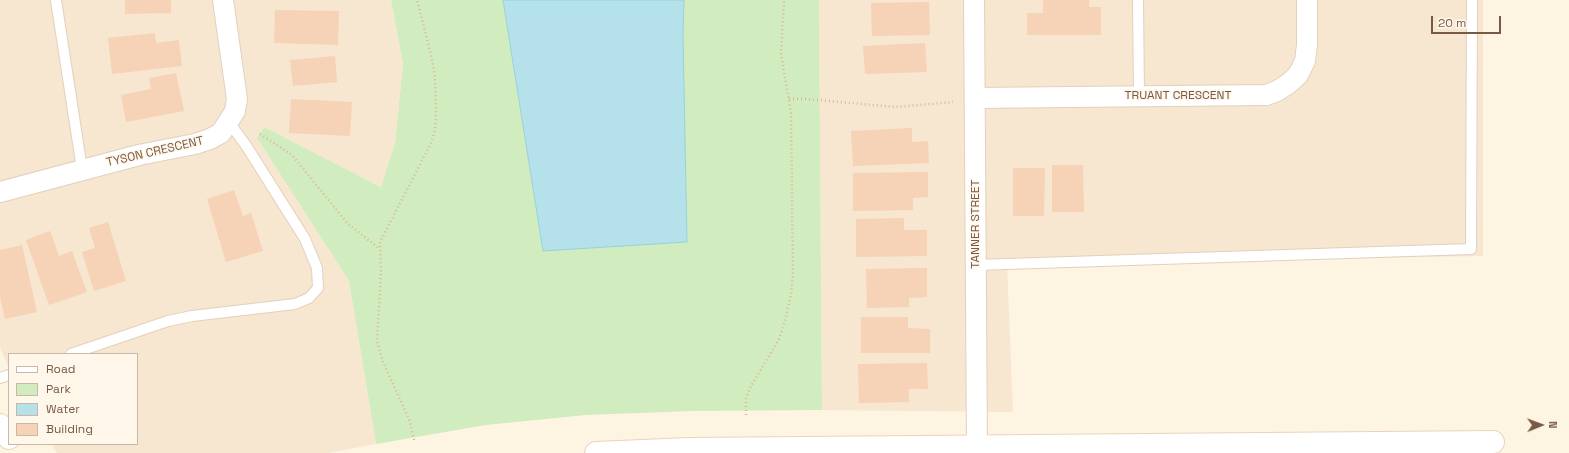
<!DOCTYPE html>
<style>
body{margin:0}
#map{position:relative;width:1569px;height:453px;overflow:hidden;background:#fef4e2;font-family:"Space Grotesk",sans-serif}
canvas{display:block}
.legend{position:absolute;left:8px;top:353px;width:130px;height:92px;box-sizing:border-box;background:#fff7ea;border:1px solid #c9b8a8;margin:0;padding:5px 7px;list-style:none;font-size:12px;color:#785946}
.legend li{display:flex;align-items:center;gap:8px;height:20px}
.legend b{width:20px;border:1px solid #c9b8a8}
.north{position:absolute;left:1521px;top:405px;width:40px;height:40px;-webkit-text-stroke:3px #fff7ea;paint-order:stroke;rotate:89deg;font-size:11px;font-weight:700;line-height:16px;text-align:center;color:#785946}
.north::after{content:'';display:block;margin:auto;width:14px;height:18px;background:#785946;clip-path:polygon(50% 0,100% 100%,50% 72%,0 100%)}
.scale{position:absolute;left:1431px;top:16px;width:70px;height:18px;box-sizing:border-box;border:2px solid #785946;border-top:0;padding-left:5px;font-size:12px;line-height:14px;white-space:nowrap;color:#785946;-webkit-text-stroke:3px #fff7ea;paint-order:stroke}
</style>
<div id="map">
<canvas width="1569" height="453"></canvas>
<ul class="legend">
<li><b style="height:5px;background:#fff"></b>Road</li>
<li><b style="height:11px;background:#d1edbf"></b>Park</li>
<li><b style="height:11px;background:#b5e1ea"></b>Water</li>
<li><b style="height:11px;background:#f6d2b7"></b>Building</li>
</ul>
<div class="north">N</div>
<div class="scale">20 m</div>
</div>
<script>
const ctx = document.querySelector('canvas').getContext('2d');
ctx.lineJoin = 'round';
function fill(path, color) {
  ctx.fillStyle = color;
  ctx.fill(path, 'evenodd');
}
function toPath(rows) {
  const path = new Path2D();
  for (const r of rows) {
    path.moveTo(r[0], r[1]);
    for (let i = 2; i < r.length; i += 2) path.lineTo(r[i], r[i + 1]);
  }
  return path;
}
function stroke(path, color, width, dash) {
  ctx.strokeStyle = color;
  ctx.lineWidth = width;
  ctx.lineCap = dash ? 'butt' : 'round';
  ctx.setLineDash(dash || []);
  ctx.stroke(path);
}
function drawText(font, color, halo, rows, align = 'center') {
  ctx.font = font + ' "Space Grotesk",sans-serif';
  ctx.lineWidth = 3;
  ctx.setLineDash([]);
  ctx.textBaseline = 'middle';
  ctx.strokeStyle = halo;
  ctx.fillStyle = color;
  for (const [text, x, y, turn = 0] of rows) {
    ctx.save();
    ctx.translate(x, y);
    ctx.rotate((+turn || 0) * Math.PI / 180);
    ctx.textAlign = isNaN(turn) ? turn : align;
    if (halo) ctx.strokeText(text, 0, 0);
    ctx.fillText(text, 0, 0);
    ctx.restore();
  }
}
fill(toPath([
 [0,0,391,0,403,64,395,143,381,187,264,127,257,138,349,281,376,444,328,453,57,453,51,444,137,444,137,354,9,354,9,369,0,347],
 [819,0,1483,0,1483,256,1007,264,1013,412,822,410]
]), '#f7e6d0');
fill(toPath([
 [391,0,819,0,822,410,691,411,586,415,486,425,376,444,349,281,257,138,264,127,381,187,395,143,403,64]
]), '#d1edbf');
const water = toPath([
 [503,0,684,0,683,35,687,242,543,251,503,0]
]);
fill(water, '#b5e1ea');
stroke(water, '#9ad1dc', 1);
fill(toPath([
 [125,0,171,0,171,13,125,14],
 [1043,0,1089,0,1089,7,1101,7,1101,35,1027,35,1027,13,1043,13],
 [929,2,930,35,872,36,871,3],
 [275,10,339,11,338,45,274,43],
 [155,33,156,43,179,40,182,66,112,74,108,38],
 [925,43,927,72,865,74,863,46],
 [335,56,337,82,293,86,290,60],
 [176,73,184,111,126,122,121,95,151,89,149,78],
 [291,99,352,102,350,136,289,133],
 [912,128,912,142,928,141,929,163,853,166,851,131],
 [1052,165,1083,165,1084,212,1052,212],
 [1013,168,1045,168,1044,216,1013,216],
 [928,172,928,197,913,198,913,210,853,211,853,173],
 [234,190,243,216,251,213,263,251,226,262,207,199],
 [904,218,904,230,927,230,927,256,856,257,856,219],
 [108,222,126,281,94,291,82,252,95,248,89,228],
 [50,231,59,256,72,251,87,292,49,305,26,240],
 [22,245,37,312,5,319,0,296,0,250],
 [927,268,927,297,909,298,909,307,867,308,866,269],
 [861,317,908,317,908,328,930,329,930,353,861,353],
 [927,363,928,389,909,389,909,402,859,403,858,364]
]), '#f6d2b7');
const lane = toPath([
 [56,0,82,169],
 [1138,0,1139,96],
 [976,265,1471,249,1472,0],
 [71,354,168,321,192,316,295,304,309,298,318,288,317,268,305,239,247,147,229,122],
 [0,378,9,375]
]);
const street = toPath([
 [974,0,977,447],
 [975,98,1266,95,1277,91,1288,84,1298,75,1305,61,1307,45,1307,0],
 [0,192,139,155,195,144,210,139,221,133,235,111,237,99,223,0]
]);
const secondary = toPath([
 [0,425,9,438],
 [596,453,689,449,1493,442]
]);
stroke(lane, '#e3d0bd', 12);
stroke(street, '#e3d0bd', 22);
stroke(secondary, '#ebd3bc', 24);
stroke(toPath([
 [789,99,807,99,896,107,953,102],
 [260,134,292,155,348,224,380,249],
 [746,415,746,399,750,388,779,339,785,321,791,295,793,274,791,113,781,54,784,0],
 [414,440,409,419,383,362,377,341,381,272,380,242,431,143,435,130,436,114,435,77,431,55,417,0]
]), '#dbb59a', 2.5, [1, 3]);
stroke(lane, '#fff', 10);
stroke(street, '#fff', 20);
stroke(secondary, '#fff', 22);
drawText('12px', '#785946', '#fff7ea', [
 ["TRUANT CRESCENT",1178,96],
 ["TYSON CRESCENT",155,152,-13],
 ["TANNER STREET",976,224,-90]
]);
</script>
